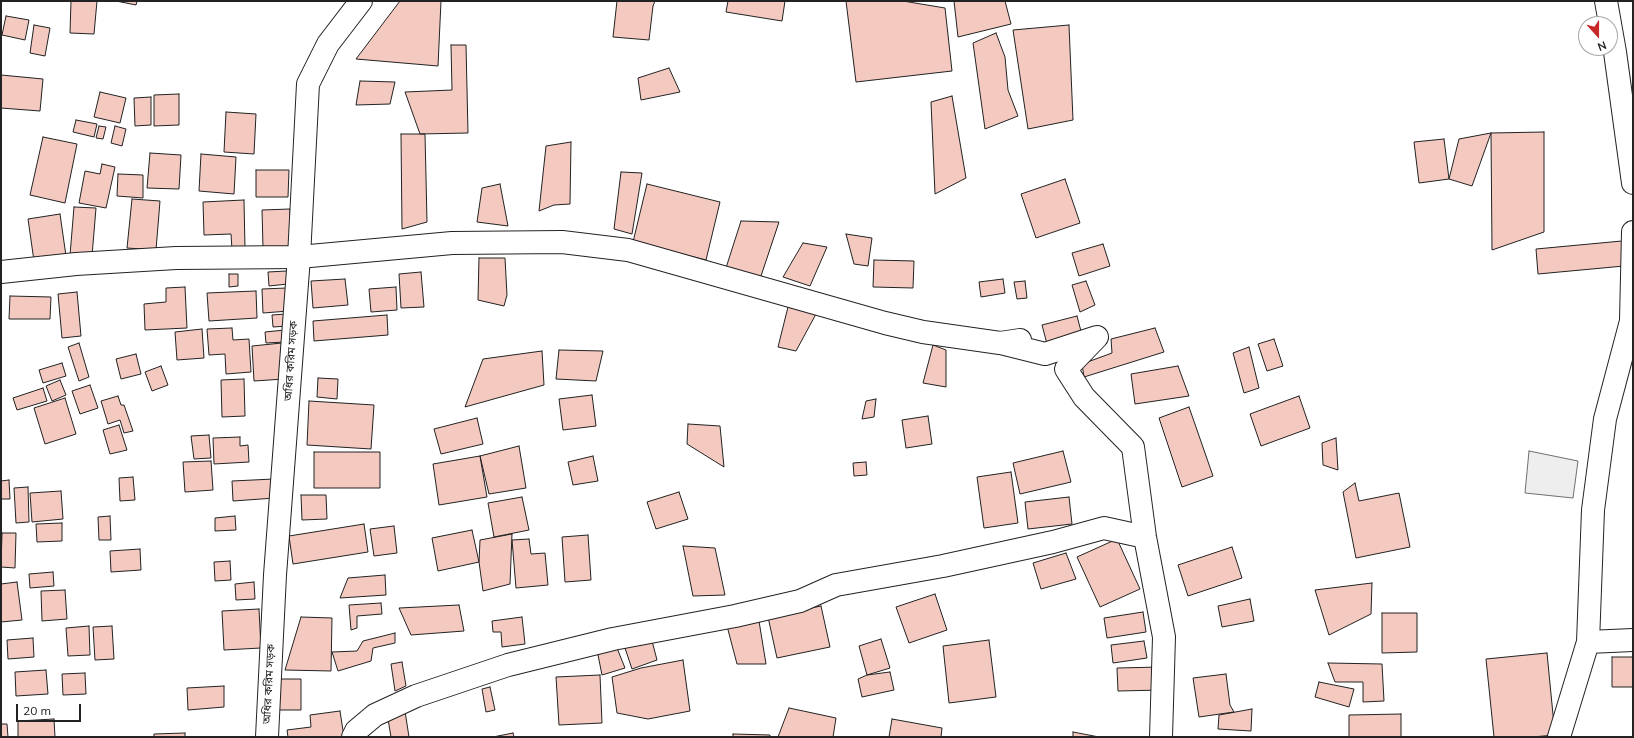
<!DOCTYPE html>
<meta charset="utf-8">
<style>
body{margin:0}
#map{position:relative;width:1634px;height:738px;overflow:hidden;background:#fff;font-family:Mulish,sans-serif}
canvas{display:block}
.frame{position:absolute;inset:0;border:2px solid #222;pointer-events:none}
.north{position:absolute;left:1578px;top:16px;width:40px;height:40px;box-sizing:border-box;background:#fff;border:1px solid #a7a7a7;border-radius:50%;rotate:159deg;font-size:11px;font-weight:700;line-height:16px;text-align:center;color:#222}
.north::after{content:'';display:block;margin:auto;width:14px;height:18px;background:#c62828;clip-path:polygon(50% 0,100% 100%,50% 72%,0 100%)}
.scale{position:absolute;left:16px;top:704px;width:65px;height:18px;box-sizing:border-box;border:2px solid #222;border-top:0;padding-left:5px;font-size:12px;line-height:14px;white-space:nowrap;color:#222;-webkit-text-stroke:3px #fff;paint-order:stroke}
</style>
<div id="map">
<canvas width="1634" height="738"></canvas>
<div class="frame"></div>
<div class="north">N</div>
<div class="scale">20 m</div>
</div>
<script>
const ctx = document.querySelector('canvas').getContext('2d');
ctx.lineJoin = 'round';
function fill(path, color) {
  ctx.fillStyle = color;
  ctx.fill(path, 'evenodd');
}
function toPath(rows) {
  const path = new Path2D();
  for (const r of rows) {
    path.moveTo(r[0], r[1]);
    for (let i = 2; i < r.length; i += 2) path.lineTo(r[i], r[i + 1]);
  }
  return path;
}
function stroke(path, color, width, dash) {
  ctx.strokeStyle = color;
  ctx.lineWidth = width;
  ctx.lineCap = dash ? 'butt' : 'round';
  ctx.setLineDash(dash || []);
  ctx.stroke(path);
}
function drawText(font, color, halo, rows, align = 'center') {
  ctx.font = font + ' Mulish,"Noto Sans Bengali",sans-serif';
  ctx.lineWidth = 3;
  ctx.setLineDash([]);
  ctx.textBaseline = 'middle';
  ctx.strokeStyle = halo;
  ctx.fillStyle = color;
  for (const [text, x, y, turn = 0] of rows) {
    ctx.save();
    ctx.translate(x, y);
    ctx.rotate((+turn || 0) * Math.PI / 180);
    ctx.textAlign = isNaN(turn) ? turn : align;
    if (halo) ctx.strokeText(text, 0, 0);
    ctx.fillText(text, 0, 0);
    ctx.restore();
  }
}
const green = toPath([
 [1529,451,1578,461,1573,498,1525,493,1529,451]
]);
fill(green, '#eee');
stroke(green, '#6f6f6f', 1);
const building = toPath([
 [71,1,97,1,94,34,70,33,71,1],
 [116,1,137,1,136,5,116,1],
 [400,1,441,1,438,66,356,59,400,1],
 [617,1,655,1,653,6,649,40,613,37,617,1],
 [728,1,785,1,782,21,726,12,728,1],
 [846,1,903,1,945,8,952,71,856,82,846,1],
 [954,1,1005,1,1011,24,958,37,954,1],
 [6,16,29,20,25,40,2,35,6,16],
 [34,25,50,28,45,56,30,53,34,25],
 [1069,25,1073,120,1028,129,1013,30,1069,25],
 [996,33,1005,57,1008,90,1018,116,985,129,973,43,996,33],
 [451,45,466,45,468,133,420,134,405,92,452,90,451,45],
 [669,68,680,92,641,100,638,78,669,68],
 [1,75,43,79,40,111,1,108,1,75],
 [360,81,395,82,390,104,356,105,360,81],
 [100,92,126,98,120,123,94,117,100,92],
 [179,94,179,125,154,126,154,95,179,94],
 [952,96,966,178,935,194,931,102,952,96],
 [151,97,151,125,135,126,134,98,151,97],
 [226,112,256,114,254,154,224,152,226,112],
 [76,120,97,124,94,137,73,132,76,120],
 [99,126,106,127,103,139,96,138,99,126],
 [115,126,126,129,122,146,111,143,115,126],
 [1544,132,1544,232,1492,250,1491,133,1544,132],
 [1491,133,1472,186,1449,179,1459,139,1491,133],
 [401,134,425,134,427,222,402,229,401,134],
 [43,137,77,144,65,203,30,195,43,137],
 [1444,139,1449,179,1419,183,1414,142,1444,139],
 [571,142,570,204,554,205,539,211,546,146,571,142],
 [150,153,181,155,179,189,147,188,150,153],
 [201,154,236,157,234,194,199,191,201,154],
 [102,164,115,167,106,208,79,203,85,171,100,174,102,164],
 [256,170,289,170,288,197,256,197,256,170],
 [621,172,642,173,632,234,614,229,621,172],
 [118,174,143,175,143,198,117,196,118,174],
 [1065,179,1080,223,1036,238,1021,194,1065,179],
 [500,184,508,226,477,222,482,188,500,184],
 [647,184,720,202,706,260,633,242,647,184],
 [132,199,160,201,156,250,127,248,132,199],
 [244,200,245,249,232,250,231,234,204,235,203,202,244,200],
 [74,207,96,208,92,256,70,255,74,207],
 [290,209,291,247,263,248,262,210,290,209],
 [60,214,66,256,34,261,28,219,60,214],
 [741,221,779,222,759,282,725,271,741,221],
 [846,234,872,238,868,266,854,264,846,234],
 [1622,241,1624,266,1538,274,1536,249,1622,241],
 [803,243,827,247,810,286,783,277,803,243],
 [1103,244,1110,266,1079,276,1072,253,1103,244],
 [479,258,505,258,507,295,504,306,478,300,479,258],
 [874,260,914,261,913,288,873,287,874,260],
 [287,271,288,284,269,286,268,272,287,271],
 [421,272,424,307,401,308,399,274,421,272],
 [229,274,238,274,238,286,229,287,229,274],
 [345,279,348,305,313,308,311,281,345,279],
 [1003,279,1005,293,981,297,979,282,1003,279],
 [1025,281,1027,298,1017,299,1014,282,1025,281],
 [1086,281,1095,305,1080,312,1072,285,1086,281],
 [185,287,187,328,145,330,144,304,166,302,166,288,185,287],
 [396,287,397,310,371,312,369,289,396,287],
 [287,288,289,311,263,313,262,289,287,288],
 [256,291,257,318,209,321,207,293,256,291],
 [77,292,81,336,62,338,58,294,77,292],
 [10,296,51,297,50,319,9,319,10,296],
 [788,307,816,314,796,351,778,347,788,307],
 [286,314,287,326,273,327,272,315,286,314],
 [387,315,388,335,314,341,313,321,387,315],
 [1077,316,1082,335,1047,344,1042,325,1077,316],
 [232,328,233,340,249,339,251,372,226,374,225,354,209,355,207,329,232,328],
 [1155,328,1164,352,1084,377,1082,364,1112,353,1111,339,1155,328],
 [202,329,204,358,177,360,175,332,202,329],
 [285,330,286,342,266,343,265,332,285,330],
 [1274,339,1283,366,1267,371,1258,344,1274,339],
 [79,343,89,377,79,381,68,347,79,343],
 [282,343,284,379,254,381,252,346,282,343],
 [933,345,946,350,946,387,923,383,933,345],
 [1249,347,1259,388,1244,393,1233,353,1249,347],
 [559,350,603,351,596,381,556,379,559,350],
 [542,351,544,385,465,407,483,359,542,351],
 [136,354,141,374,121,379,116,359,136,354],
 [62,363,66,376,43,383,39,370,62,363],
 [161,366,168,385,152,391,145,372,161,366],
 [1178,366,1189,396,1135,404,1131,374,1178,366],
 [318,378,338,379,337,399,317,397,318,378],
 [244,379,245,416,222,417,221,380,244,379],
 [60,380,66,395,52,401,46,386,60,380],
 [90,385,98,408,80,414,72,391,90,385],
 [43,388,47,401,17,410,13,398,43,388],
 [592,395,596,426,563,430,559,399,592,395],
 [118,396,121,405,124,405,133,431,124,433,120,420,108,424,101,401,118,396],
 [1299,396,1310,428,1261,446,1250,414,1299,396],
 [65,398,76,434,45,444,34,408,65,398],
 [876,399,874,417,862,419,866,401,876,399],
 [309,401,374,405,371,449,307,445,309,401],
 [1189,407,1213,476,1182,487,1159,418,1189,407],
 [928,416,932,444,906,448,902,420,928,416],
 [477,418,483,444,441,454,434,429,477,418],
 [688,424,720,426,724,467,687,444,688,424],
 [119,425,127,450,110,454,103,430,119,425],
 [209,435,211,458,194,459,191,436,209,435],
 [240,437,240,446,248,445,249,462,214,464,213,438,240,437],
 [1336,438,1338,470,1323,465,1322,443,1336,438],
 [519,446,526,488,489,494,480,456,519,446],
 [1063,451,1071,482,1020,494,1013,463,1063,451],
 [314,452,380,452,380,488,314,488,314,452],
 [480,456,487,497,439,505,433,464,480,456],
 [593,456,598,481,573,485,568,462,593,456],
 [211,461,213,490,185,492,183,462,211,461],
 [866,462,867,475,854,476,853,463,866,462],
 [1011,472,1018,523,984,528,977,477,1011,472],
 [133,477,135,500,120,501,119,478,133,477],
 [274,479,275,498,233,501,232,481,274,479],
 [9,480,10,499,1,499,1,481,9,480],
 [1355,483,1359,501,1399,493,1410,547,1356,558,1343,492,1355,483],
 [28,487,29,522,16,523,14,488,28,487],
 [61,491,63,519,32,522,30,493,61,491],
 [679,492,688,519,656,529,647,502,679,492],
 [301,495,326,495,327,519,302,520,301,495],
 [522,497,529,530,494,537,488,503,522,497],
 [1069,497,1072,524,1028,529,1025,502,1069,497],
 [110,516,111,540,99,540,98,517,110,516],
 [235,516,236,530,215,531,215,518,235,516],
 [62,523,62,541,37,542,36,524,62,523],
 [364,524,368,552,293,564,289,536,364,524],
 [394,526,397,553,374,556,370,529,394,526],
 [472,530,479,562,438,571,432,538,472,530],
 [2,533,16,533,15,568,1,567,2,533],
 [512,534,510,584,483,591,479,562,480,540,512,534],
 [588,535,591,580,565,582,562,537,588,535],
 [529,539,531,554,545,553,548,585,516,588,512,540,529,539],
 [1117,539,1140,589,1100,607,1077,557,1117,539],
 [683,546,715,548,725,595,693,596,683,546],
 [1232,547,1242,578,1188,596,1178,565,1232,547],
 [140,549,141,570,111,572,110,551,140,549],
 [1066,553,1076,579,1041,589,1033,563,1066,553],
 [230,561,231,580,215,581,214,562,230,561],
 [53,572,54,586,30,588,29,574,53,572],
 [385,575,386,595,340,598,348,578,385,575],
 [17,582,22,620,1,622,1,584,17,582],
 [254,582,255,599,236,600,235,584,254,582],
 [1372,583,1371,614,1329,635,1315,590,1372,583],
 [65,590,67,619,42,621,41,591,65,590],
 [935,594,947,630,909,643,896,607,935,594],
 [1250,599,1254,621,1222,627,1218,606,1250,599],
 [381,603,382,614,357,616,357,628,351,630,349,605,381,603],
 [459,605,464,631,411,635,399,608,459,605],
 [821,606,830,647,777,658,768,617,821,606],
 [259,609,261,648,224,650,222,611,259,609],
 [1143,612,1146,632,1107,638,1104,618,1143,612],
 [1382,613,1417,613,1417,652,1382,653,1382,613],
 [301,617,332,618,331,671,285,670,301,617],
 [522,617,525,644,502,647,501,632,493,632,492,621,522,617],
 [759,621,766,664,737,664,727,626,759,621],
 [89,626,90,655,68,656,66,628,89,626],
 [112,626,114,659,95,660,93,627,112,626],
 [395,633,395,643,373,648,371,661,338,671,332,652,357,651,363,641,395,633],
 [651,637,657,660,632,669,624,645,651,637],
 [33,638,34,657,8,659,7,640,33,638],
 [881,639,890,668,867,675,859,646,881,639],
 [989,640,996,697,949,703,943,646,989,640],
 [1144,641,1147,658,1113,663,1111,645,1144,641],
 [617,648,625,668,602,675,597,650,617,648],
 [1547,653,1555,735,1532,737,1494,737,1486,659,1547,653],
 [1612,657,1633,657,1633,687,1612,687,1612,657],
 [683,660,690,711,648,719,617,713,612,677,641,668,683,660],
 [402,662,406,686,395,691,391,664,402,662],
 [1328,663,1382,664,1384,701,1363,702,1363,682,1335,682,1328,663],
 [1161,667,1162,690,1118,691,1117,668,1161,667],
 [46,670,48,694,16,696,15,672,46,670],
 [890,672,894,690,862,697,858,679,867,675,890,672],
 [85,673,86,694,63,695,62,674,85,673],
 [1226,674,1230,705,1234,712,1199,717,1193,678,1226,674],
 [600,675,602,723,559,725,556,677,600,675],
 [279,679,301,679,301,710,278,710,279,679],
 [1319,682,1354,689,1349,707,1315,697,1319,682],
 [224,686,224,707,188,710,187,688,224,686],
 [490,687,495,710,486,712,482,689,490,687],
 [789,708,836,718,833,737,778,737,789,708],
 [1252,709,1251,731,1218,729,1219,715,1252,709],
 [340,711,344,737,288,737,287,730,311,727,310,715,340,711],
 [405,711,409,737,391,737,388,719,405,711],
 [1401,714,1401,737,1349,737,1349,715,1401,714],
 [54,719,55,737,18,737,18,721,54,719],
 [892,719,942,728,941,737,889,737,892,719],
 [1,724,7,724,8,737,1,737,1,724],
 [1073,732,1099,737,1073,737,1073,732],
 [185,733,185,737,154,737,154,734,185,733],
 [513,733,514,737,493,737,513,733],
 [733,734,770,735,770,737,733,737,733,734]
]);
fill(building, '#f3c9c0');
stroke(building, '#222', 1);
const minor = toPath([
 [1606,1,1615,52,1633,183],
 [1,272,76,264,176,258,299,257,452,243,562,242,628,250,885,323,923,332,1000,343,1020,340],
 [1001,343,1045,354,1097,337,1066,369,1084,397,1133,447,1145,537,1164,637,1161,737],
 [1588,642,1633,640],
 [353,737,356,731,375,715,416,696,508,665,613,639,735,616,800,601,836,585,943,566,1053,542,1104,528,1145,537],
 [1559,737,1588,642,1593,510,1605,419,1631,321,1633,232]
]);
const major = toPath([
 [267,737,275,575,299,257,308,84,328,44,361,1]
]);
stroke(minor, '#222', 24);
stroke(major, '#222', 24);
stroke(minor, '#fff', 22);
stroke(major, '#fff', 22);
drawText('11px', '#222', '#fff', [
 ["অধির করিম সড়ক",291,361,-86],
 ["অধির করিম সড়ক",269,684,-87]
]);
</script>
